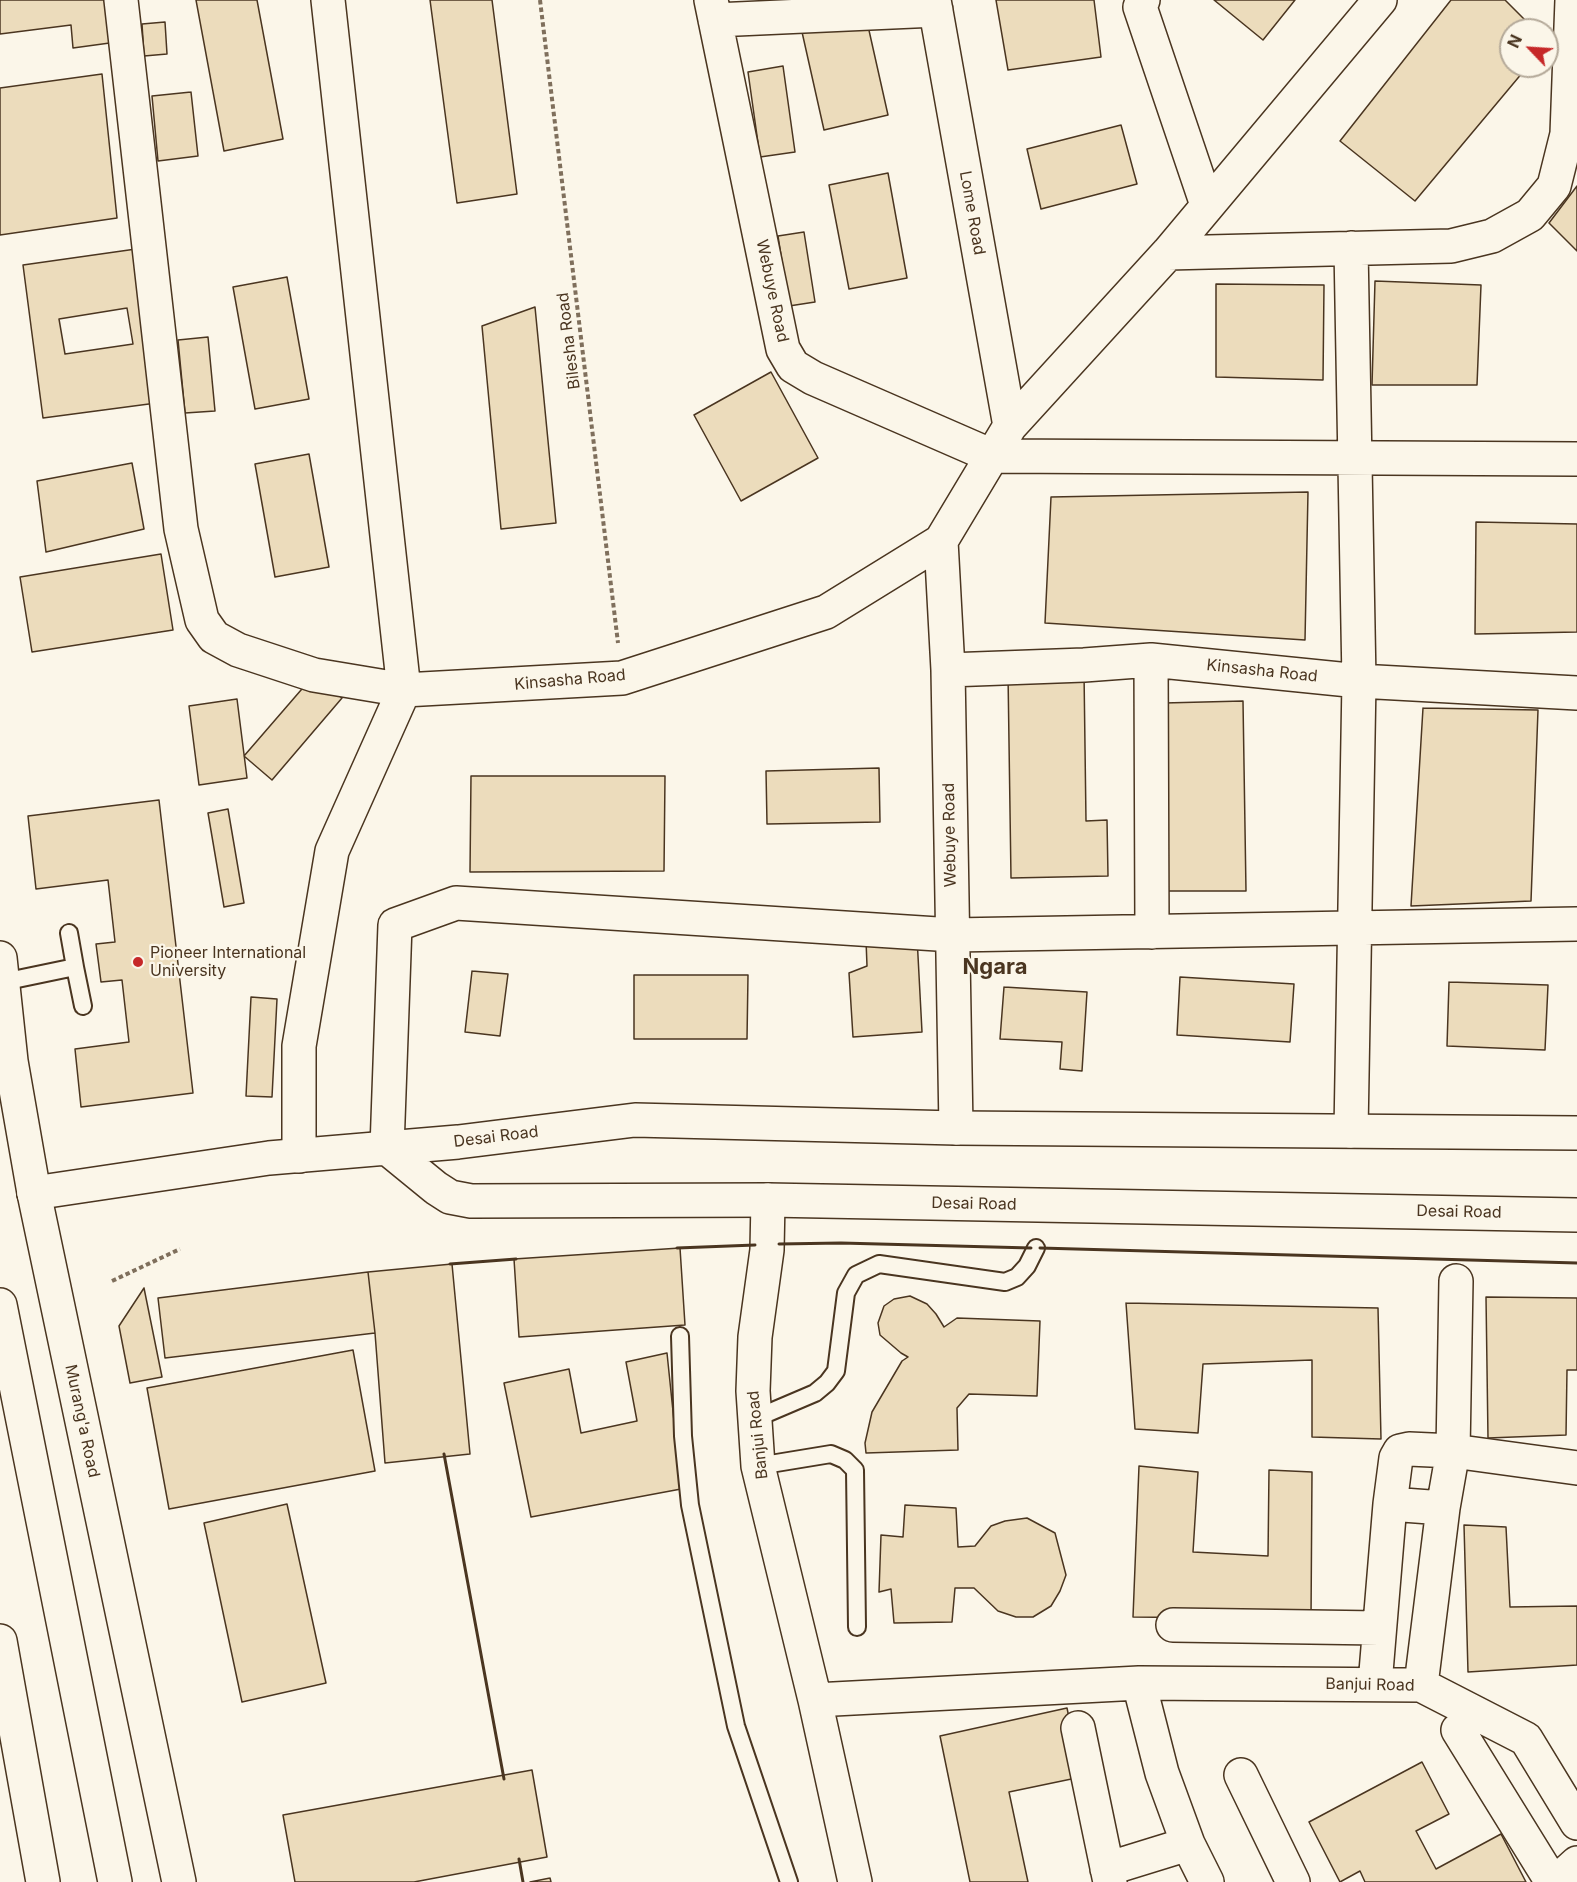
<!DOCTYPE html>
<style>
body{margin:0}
#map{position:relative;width:1577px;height:1882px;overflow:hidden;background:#fbf6e9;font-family:Inter,sans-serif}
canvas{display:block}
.north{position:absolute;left:1499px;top:18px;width:60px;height:60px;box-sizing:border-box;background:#fbf6e9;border:2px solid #b4a999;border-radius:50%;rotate:295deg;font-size:16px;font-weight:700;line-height:24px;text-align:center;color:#4a3520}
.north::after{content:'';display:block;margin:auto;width:21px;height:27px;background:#c62828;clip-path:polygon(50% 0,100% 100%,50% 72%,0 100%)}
</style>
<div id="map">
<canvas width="1577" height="1882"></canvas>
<div class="north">N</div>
</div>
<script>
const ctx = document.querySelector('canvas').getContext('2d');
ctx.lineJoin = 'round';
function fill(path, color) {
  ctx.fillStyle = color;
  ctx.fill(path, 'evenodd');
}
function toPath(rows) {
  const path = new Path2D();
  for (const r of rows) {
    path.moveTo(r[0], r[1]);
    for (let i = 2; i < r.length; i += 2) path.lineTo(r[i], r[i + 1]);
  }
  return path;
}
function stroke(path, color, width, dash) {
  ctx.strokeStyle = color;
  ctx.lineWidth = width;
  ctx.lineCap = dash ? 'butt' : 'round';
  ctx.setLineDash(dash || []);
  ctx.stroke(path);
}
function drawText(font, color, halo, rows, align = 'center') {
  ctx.font = font + ' Inter,sans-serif';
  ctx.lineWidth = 4.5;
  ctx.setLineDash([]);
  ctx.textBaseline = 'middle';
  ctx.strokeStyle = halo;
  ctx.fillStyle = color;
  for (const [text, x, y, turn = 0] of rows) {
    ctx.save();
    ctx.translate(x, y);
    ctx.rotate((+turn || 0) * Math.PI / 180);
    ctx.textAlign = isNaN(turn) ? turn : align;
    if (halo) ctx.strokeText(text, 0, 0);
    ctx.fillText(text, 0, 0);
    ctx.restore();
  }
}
const building = toPath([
 [0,0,112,0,117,42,73,48,71,25,0,34,0,0],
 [196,0,257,0,283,139,224,151,196,0],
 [430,0,492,0,517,194,457,203,430,0],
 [996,0,1094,0,1101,57,1008,70,996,0],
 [1214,0,1295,0,1263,40,1214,0],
 [1451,0,1505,0,1535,30,1511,30,1511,66,1528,66,1415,201,1340,141,1451,0],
 [866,17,888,115,824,130,802,32,866,17],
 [165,22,167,54,144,56,142,24,165,22],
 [783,66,795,152,760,157,748,72,783,66],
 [102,74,117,218,0,235,0,88,102,74],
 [191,92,198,156,158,161,152,96,191,92],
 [1121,125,1137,184,1041,209,1027,149,1121,125],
 [888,173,907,278,849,289,829,185,888,173],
 [1577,186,1577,251,1549,223,1577,186],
 [804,232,815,302,789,306,778,236,804,232],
 [143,248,164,402,43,418,23,265,143,248],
 [127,308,133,344,65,354,59,319,127,308],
 [287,277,309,399,255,409,233,287,287,277],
 [1375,281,1481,285,1477,385,1372,385,1375,281],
 [1216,284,1324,285,1323,380,1216,377,1216,284],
 [535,307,556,523,501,529,482,326,535,307],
 [208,337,215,411,185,413,178,340,208,337],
 [771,372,818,458,741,501,694,415,771,372],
 [309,454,329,567,275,577,255,464,309,454],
 [132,463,144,529,46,552,37,481,132,463],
 [1308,492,1305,640,1045,623,1051,497,1308,492],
 [1476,522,1577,524,1577,632,1475,634,1476,522],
 [161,554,173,630,32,652,20,577,161,554],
 [1084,672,1086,821,1107,820,1108,876,1011,878,1008,674,1084,672],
 [314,675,342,698,272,780,244,756,314,675],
 [237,699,247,778,199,785,189,706,237,699],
 [1243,701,1246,891,1164,891,1164,703,1243,701],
 [1423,708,1538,710,1531,901,1411,906,1423,708],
 [879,768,880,822,767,824,766,771,879,768],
 [471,776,665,776,664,871,470,872,471,776],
 [159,800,193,1093,81,1107,75,1049,129,1042,122,980,101,982,96,944,115,942,108,880,36,889,28,816,159,800],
 [228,809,244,903,224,907,208,813,228,809],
 [917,937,922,1032,853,1037,849,973,867,966,866,940,917,937],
 [472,971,508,974,500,1036,465,1032,472,971],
 [634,975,748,975,747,1039,634,1039,634,975],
 [1180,977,1294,984,1290,1042,1177,1035,1180,977],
 [1449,982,1548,985,1545,1050,1447,1046,1449,982],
 [1004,987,1087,992,1082,1071,1060,1069,1062,1042,1000,1039,1004,987],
 [251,997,277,999,272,1097,246,1096,251,997],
 [680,1248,685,1325,519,1337,514,1259,680,1248],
 [452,1264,470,1454,385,1463,375,1333,368,1272,452,1264],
 [368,1272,375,1333,165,1358,158,1298,368,1272],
 [144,1288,162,1377,130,1383,119,1326,144,1288],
 [910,1296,927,1304,936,1314,944,1327,957,1318,1040,1321,1037,1396,969,1394,957,1408,958,1450,866,1453,865,1443,872,1412,902,1361,908,1357,901,1353,880,1335,878,1323,884,1306,894,1299,910,1296],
 [1486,1297,1577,1298,1577,1370,1567,1370,1566,1435,1488,1438,1486,1297],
 [1126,1303,1378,1308,1381,1439,1312,1437,1312,1360,1203,1364,1198,1433,1135,1429,1126,1303],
 [353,1350,375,1471,169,1509,147,1388,353,1350],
 [667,1353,681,1489,531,1517,504,1383,569,1369,581,1433,637,1421,626,1362,667,1353],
 [1139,1466,1198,1472,1193,1552,1268,1556,1269,1470,1312,1472,1311,1619,1133,1617,1139,1466],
 [287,1504,326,1683,242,1702,204,1523,287,1504],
 [905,1505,956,1508,958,1547,975,1546,991,1526,1005,1521,1027,1518,1055,1533,1066,1575,1060,1591,1051,1606,1033,1617,1016,1617,998,1611,974,1588,955,1588,952,1622,894,1623,891,1589,879,1592,881,1535,903,1537,905,1505],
 [1464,1525,1506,1527,1510,1607,1577,1606,1577,1665,1468,1672,1464,1525],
 [1067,1708,1081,1777,1009,1792,1028,1882,970,1882,940,1736,1067,1708],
 [1422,1762,1449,1814,1416,1831,1436,1869,1501,1834,1526,1882,1365,1882,1360,1871,1340,1882,1309,1822,1422,1762],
 [532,1770,547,1857,414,1882,295,1882,283,1815,532,1770],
 [550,1878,551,1882,530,1882,550,1878]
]);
fill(building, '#ecdcbc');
stroke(building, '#4a3520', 1.5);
const service = toPath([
 [69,933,75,967],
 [3,982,75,967,83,1006],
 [680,1336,683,1436,690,1505,736,1726,789,1882],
 [754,1419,815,1393,827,1383,836,1371,846,1293,856,1275,879,1264,1005,1282,1017,1277,1027,1266,1036,1248],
 [758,1466,831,1454,845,1460,855,1470,857,1627]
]);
const minor = toPath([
 [121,0,181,529,202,620,214,637,238,650,314,675,404,690,622,678,826,612,941,541,1010,426,1168,253,1380,0],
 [711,0,783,349,793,366,813,378,992,456,1577,459],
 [934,0,1010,426],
 [1143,0,1140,7,1207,205],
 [715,20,936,10],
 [1351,248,1359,681,1351,1131],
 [1168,253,1451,246,1492,236,1530,215,1554,186,1567,134,1572,0],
 [941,541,948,670,956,1128],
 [1151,660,1152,932],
 [948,670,1084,665,1151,660,1359,681,1577,693],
 [387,1148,395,925,456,903,953,935,1577,924],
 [299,1156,299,1046,332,851,404,690,328,0],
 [34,1193,179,1882],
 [768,1200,767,1250,755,1337,753,1391,758,1466,815,1700,855,1882],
 [1390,1504,1443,1508],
 [1173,1625,1379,1628],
 [1139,1683,1162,1773,1188,1844,1207,1882],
 [1375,1684,1390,1504,1396,1458,1400,1451,1409,1449,1453,1451,1456,1281],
 [1421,1685,1443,1508,1453,1451,1577,1468],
 [815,1700,1139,1683,1421,1685,1526,1739,1577,1823],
 [1078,1728,1110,1882],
 [1458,1730,1552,1882],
 [1241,1775,1293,1882],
 [1107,1869,1188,1844],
 [1556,1882,1577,1863]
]);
const secondary = toPath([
 [387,1148,436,1188,450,1197,471,1201,768,1200,1577,1215],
 [34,1193,269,1158,458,1142,635,1120,956,1128,1577,1133]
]);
const primary = toPath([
 [0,958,11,1061,34,1193]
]);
const trunk = toPath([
 [0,1305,115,1882],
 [0,1641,43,1882]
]);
stroke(service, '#4a3520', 20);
stroke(minor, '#4a3520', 36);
stroke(secondary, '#4a3520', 36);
stroke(primary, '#4a3520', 36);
stroke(trunk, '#4a3520', 36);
stroke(toPath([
 [540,0,618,643],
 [112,1281,180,1249]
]), '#7f6f5c', 4, [4.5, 3]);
stroke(service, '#fbf6e9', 16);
stroke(minor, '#fbf6e9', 33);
stroke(secondary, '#fbf6e9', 33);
stroke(primary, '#fbf6e9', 33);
stroke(trunk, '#fbf6e9', 33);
stroke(toPath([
 [779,1244,841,1243,1031,1248],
 [677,1248,755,1245],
 [1040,1248,1577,1263],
 [450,1264,516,1259],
 [444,1454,504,1779],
 [519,1859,523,1882]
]), '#4a3520', 3);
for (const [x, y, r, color] of [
 [138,962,6,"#c62828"]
]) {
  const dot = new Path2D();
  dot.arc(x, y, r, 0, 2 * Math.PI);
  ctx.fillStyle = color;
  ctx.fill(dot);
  stroke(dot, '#fbf6e9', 2);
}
drawText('16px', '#4a3520', '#fbf6e9', [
 ["Lome Road",972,213,80],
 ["Webuye Road",772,291,78],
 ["Bilesha Road",569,341,-97],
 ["Kinsasha Road",1262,671,6],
 ["Kinsasha Road",570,680,-5],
 ["Webuye Road",950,835,-91],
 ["Desai Road",496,1137,-7],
 ["Desai Road",974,1204,1],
 ["Desai Road",1459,1212,1],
 ["Murang'a Road",82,1421,78],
 ["Banjui Road",758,1435,-96],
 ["Banjui Road",1370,1685,1]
]);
drawText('16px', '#4a3520', '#fbf6e9', [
 ["Pioneer International",150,953],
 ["University",150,971]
], 'left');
drawText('bold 22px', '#4a3520', '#fbf6e9', [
 ["Ngara",995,967]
]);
</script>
